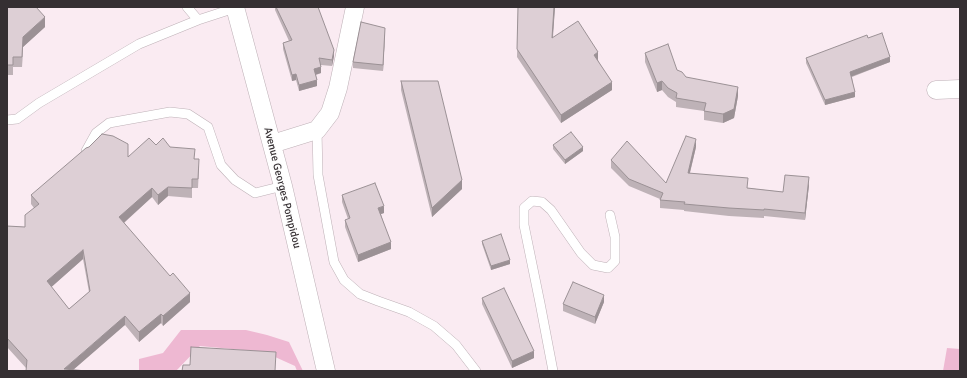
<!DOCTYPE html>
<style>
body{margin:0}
#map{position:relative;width:967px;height:378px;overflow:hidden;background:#faebf2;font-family:Signika,sans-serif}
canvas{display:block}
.frame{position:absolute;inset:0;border:8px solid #352f32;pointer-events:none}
</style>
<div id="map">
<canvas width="967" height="378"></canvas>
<div class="frame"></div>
</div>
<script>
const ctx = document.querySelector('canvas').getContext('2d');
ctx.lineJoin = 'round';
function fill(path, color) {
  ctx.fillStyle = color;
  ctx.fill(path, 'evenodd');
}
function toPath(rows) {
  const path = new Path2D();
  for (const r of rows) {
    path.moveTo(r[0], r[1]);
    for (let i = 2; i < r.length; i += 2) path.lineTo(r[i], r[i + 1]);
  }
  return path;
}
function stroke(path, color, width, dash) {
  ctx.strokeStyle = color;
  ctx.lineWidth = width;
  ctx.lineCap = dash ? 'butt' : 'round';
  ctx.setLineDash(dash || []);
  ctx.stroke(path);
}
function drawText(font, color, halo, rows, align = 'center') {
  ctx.font = font + ' Signika,sans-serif';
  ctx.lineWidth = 3;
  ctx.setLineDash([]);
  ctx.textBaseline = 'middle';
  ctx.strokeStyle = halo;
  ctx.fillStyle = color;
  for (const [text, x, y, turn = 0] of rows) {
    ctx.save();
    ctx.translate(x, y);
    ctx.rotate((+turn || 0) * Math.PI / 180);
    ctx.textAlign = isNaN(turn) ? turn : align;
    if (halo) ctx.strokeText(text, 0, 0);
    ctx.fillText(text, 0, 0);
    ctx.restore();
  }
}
fill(toPath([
 [181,330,246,330,267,335,289,342,303,371,297,371,295,366,264,352,200,346,176,371,139,371,139,359,163,353],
 [947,348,960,349,960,371,943,371]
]), '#eeb8d2');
const service = toPath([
 [187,7,198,20],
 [7,120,17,119,39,103,139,44,198,20,235,8],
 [317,130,318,175,334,262,344,280,360,294,378,301,409,312,434,326,456,345,476,371],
 [86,151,96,133,109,123,170,112,188,114,208,127,221,165,235,180,255,193,283,186],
 [553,371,540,303,524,225,524,208,532,201,542,202,551,210,581,253,593,265,608,268,615,261,615,237,610,215]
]);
const minor = toPath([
 [235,7,283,186,326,371],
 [936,90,960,89],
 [272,144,317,130,330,113,338,88,355,7]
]);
stroke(service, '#beb1b7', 10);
stroke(minor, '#beb1b7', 19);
stroke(service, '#fff', 9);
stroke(minor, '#fff', 18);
fill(toPath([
 [7,7,45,27,23,47,22,67,13,67,13,75,7,75],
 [275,7,318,7,334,56,332,66,321,65,321,73,316,75,317,86,299,91,296,80,292,81,283,49,283,43,289,41,275,10],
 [518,7,555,7,553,38,598,60,612,90,561,123,517,57],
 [385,34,383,71,353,68,353,62],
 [868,38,890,62,852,77,855,97,825,105,806,63,806,58],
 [645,53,677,70,686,77,738,96,734,118,723,123,704,120,704,111,676,107,676,102,668,97,662,90,657,92,645,62],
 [401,81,462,189,432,217,401,90],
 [156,145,170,147,195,159,199,168,198,188,192,188,192,198,168,196,158,205,152,197,124,223,190,302,163,326,161,323,139,342,125,325,26,368,7,347,7,226,25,227,34,208,31,204,31,195],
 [83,259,89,292,69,309,51,287],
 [553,145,583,151,565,164,553,149],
 [696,147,690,173,748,188,783,192,809,185,805,220,764,216,764,218,729,216,684,211,684,210,660,208,660,199,629,186,611,168,611,160,666,183],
 [342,195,384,213,381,214,391,249,358,262,345,227,345,220,348,219,342,202],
 [482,241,510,264,491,270,482,244],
 [482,298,534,358,512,368,482,304],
 [604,302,595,324,563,311,563,304]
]), '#beb2b7');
fill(toPath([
 [554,7,555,7,552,46,552,38],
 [45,17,45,27,23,47,22,67,23,37],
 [385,28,385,34,383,71,383,65],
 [334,50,334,56,332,66,332,60],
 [598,52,598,60,594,63,594,55],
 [890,57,890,62,850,77,850,72],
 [321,67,321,73,314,75,314,69],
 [296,74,296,80,292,81,292,75],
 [317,80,317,86,299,91,299,85],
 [662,81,662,90,657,92,657,83],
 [612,82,612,90,561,123,561,115],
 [738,87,738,96,734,118,723,123,723,114],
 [855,92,855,97,825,105,825,100],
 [696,139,696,147,688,180,688,173],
 [583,147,583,151,565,164,565,160],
 [809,177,809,185,805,220,805,213],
 [462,180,462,189,432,217,432,208],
 [168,187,168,196,158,205,158,195],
 [152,188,152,197,119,227,119,217],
 [384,206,384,213,378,215,378,208],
 [391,242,391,249,358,262,358,255],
 [83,250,83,259,47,291,47,281],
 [510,260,510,264,491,270,491,266],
 [190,293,190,302,163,326,163,316],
 [604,295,604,302,595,324,595,317],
 [161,314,161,323,139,342,139,332],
 [125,316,125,325,72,371,64,369],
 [534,351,534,358,512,368,512,361]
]), '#9b9195');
const building = toPath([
 [7,7,36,7,45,17,23,37,22,57,13,57,13,65,7,65,7,7],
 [276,7,318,7,334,50,332,60,319,58,321,67,314,69,317,80,299,85,296,74,292,75,283,43,292,40,276,7],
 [518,7,554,7,552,38,578,21,598,52,594,55,612,82,561,115,517,49,518,7],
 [361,22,385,28,383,65,353,62,361,22],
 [882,33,890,57,850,72,855,92,825,100,806,58,867,35,868,38,882,33],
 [668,44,677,70,682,72,686,77,738,87,734,109,723,114,704,111,706,103,676,98,677,93,668,88,662,81,657,83,645,53,668,44],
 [401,81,438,81,462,180,432,208,401,81],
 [571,132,583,147,565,160,553,145,571,132],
 [102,134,113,136,128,144,128,157,149,138,156,145,163,138,170,147,195,149,194,159,199,159,198,179,192,179,192,188,168,187,158,195,152,188,119,217,170,276,173,273,190,293,163,316,161,314,139,332,125,316,64,369,87,371,26,371,27,360,7,338,7,226,25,227,25,215,39,204,31,195,86,148,89,147,102,134],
 [83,250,90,291,69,309,47,281,83,250],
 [686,136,696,139,688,173,748,178,747,188,783,192,785,175,809,177,805,213,764,209,764,210,729,208,684,204,685,202,660,200,663,193,629,179,611,160,627,141,666,183,686,136],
 [375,183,384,206,378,208,391,242,358,255,345,220,350,218,342,195,375,183],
 [501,234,510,260,491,266,482,241,501,234],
 [573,282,604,295,595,317,563,304,573,282],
 [504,288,534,351,512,361,482,298,504,288],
 [191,347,276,352,275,371,182,371,183,365,190,365,191,347]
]);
fill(building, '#ddcfd5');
stroke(building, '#9b9195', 1);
drawText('11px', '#352f32', '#fdfdfd', [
 ["Avenue Georges Pompidou",282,188,76]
]);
</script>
